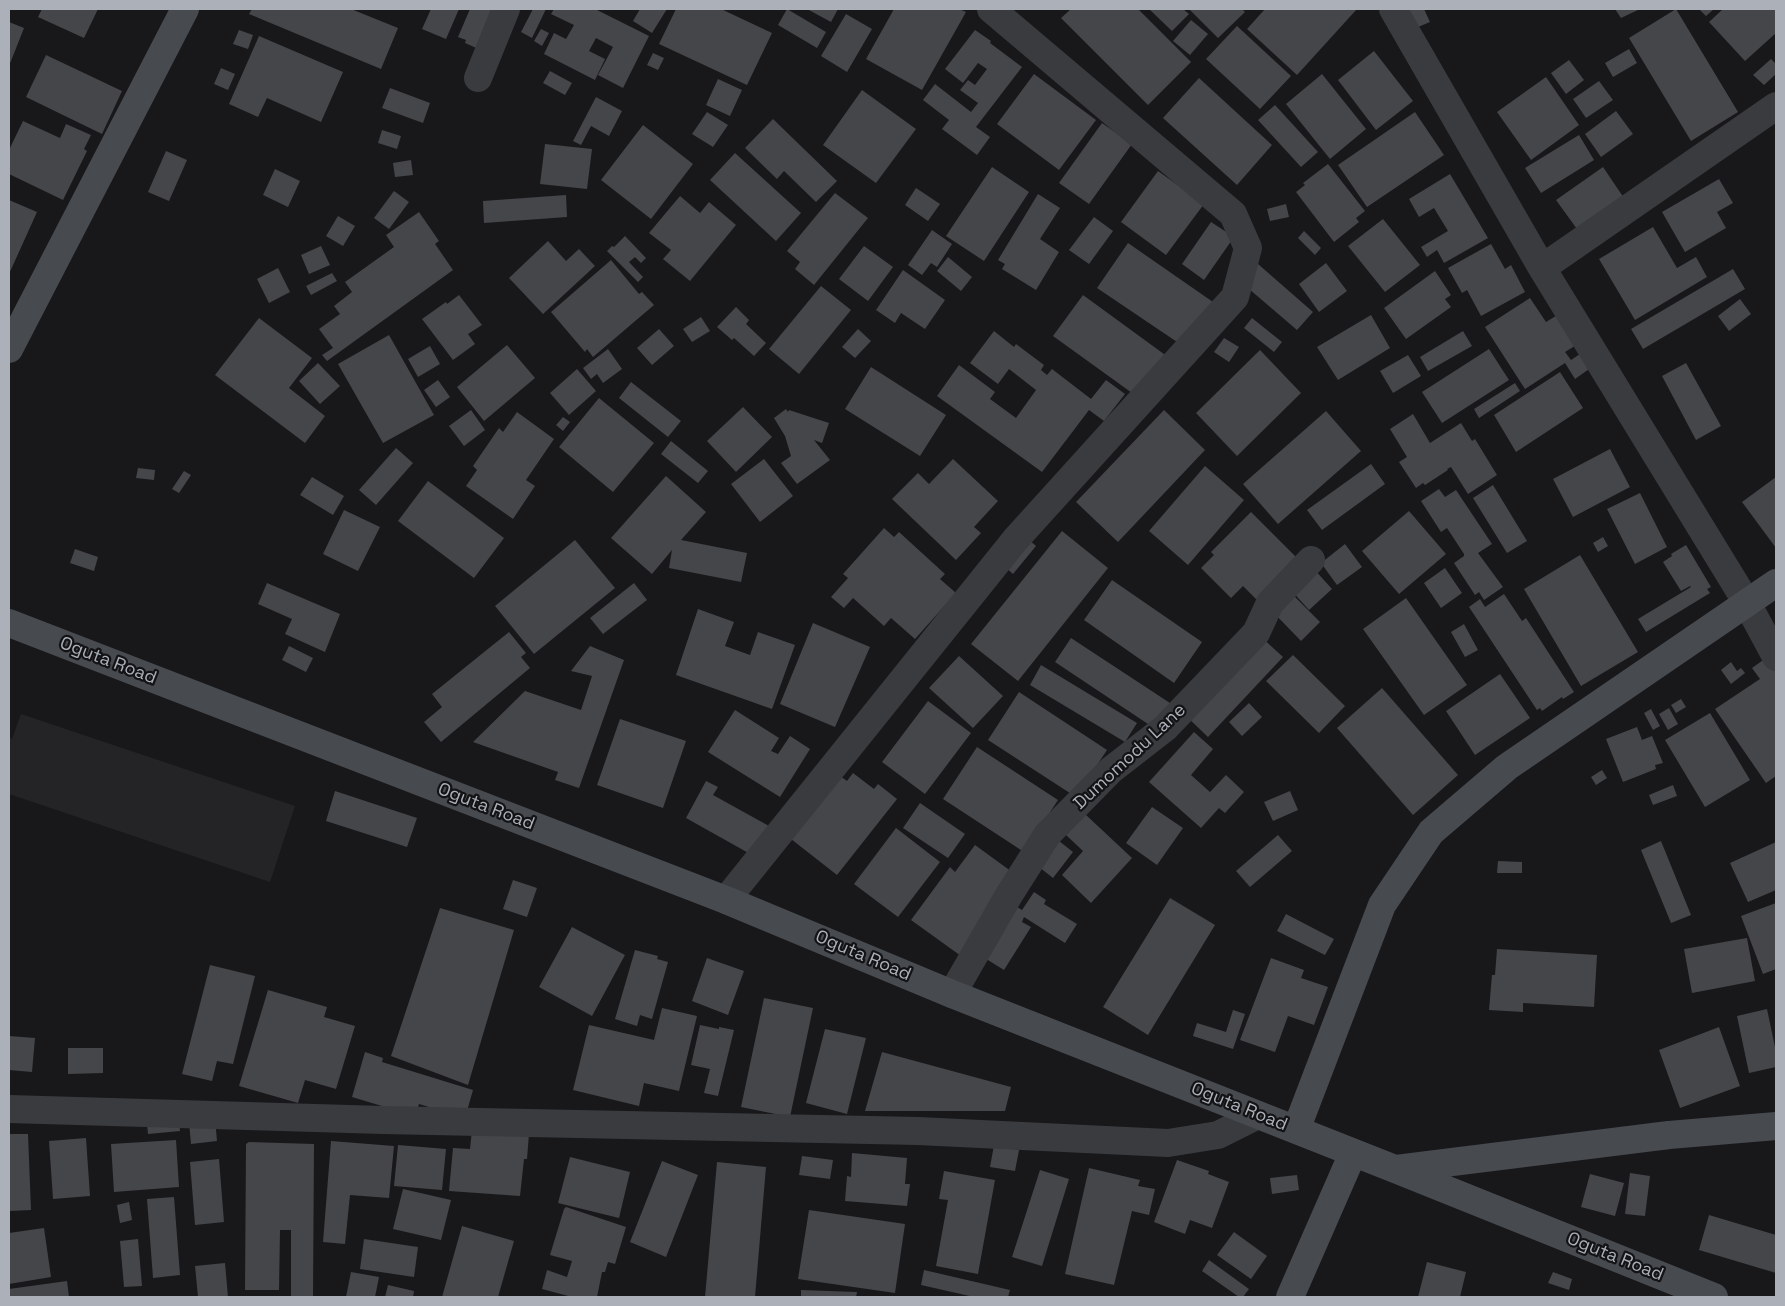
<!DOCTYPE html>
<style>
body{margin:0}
#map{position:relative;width:1785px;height:1306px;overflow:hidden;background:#18181a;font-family:"Space Grotesk",sans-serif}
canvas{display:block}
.frame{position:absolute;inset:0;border:10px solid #abb0b9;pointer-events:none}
</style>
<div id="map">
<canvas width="1785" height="1306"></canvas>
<div class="frame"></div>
</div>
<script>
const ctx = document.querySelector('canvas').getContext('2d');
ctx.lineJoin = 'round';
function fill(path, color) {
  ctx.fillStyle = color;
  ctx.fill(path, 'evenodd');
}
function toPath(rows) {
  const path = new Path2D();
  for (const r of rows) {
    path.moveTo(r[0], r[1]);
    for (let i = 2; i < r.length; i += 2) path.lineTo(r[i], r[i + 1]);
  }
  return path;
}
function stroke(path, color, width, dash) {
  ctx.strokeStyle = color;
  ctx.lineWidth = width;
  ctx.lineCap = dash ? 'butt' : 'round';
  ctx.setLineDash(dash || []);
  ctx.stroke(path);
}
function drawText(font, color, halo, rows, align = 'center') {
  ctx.font = font + ' "Space Grotesk",sans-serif';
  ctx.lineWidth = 4.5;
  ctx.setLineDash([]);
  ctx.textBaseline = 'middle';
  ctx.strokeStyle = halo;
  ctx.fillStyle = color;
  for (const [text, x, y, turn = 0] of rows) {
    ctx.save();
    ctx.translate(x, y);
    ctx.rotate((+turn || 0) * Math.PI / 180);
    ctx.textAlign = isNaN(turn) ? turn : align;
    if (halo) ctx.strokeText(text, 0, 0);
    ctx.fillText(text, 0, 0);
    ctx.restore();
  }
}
fill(toPath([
 [21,714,295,806,270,882,9,794,9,738,12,739]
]), '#242427');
fill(toPath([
 [42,9,98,9,84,38,38,17],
 [252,9,351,9,398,28,381,69,249,14],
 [431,9,459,9,446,39,422,29],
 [470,9,502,9,483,51,465,43,466,40,458,37],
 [533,9,546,9,532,38,521,32],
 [554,9,595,9,649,36,623,88,598,75,613,47,596,38,589,51,605,59,595,80,544,54,554,33,566,39,574,25,551,14],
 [640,9,667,9,652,33,633,21],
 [676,9,721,9,772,33,747,85,659,44],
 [787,9,826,32,817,48,778,25],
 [807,9,838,9,831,22],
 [894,9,959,9,966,12,922,90,866,59],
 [1071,9,1138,9,1191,62,1148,105,1061,18],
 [1149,9,1183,9,1189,14,1172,31],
 [1189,9,1242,9,1245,12,1218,38],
 [1265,9,1357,9,1297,75,1247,29],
 [1402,9,1424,9,1430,22,1411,30],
 [1615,9,1640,9,1621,18],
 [1676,9,1738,112,1691,141,1629,38],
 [1699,9,1714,9,1706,16],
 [1723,9,1776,9,1776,33,1745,61,1709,22],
 [846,14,872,29,847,72,821,56],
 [1191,20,1208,34,1190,55,1173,41],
 [9,22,24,28,9,66],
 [1237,26,1291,76,1260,109,1206,59],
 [541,29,549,33,542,46,534,41],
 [239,30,253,35,248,49,233,44],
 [975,30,991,41,990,43,1022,67,976,127,990,137,977,155,942,129,949,120,923,100,935,84,971,112,978,103,960,90,968,80,975,85,987,69,978,63,963,83,945,69],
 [259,36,343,72,321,122,267,98,258,117,229,104],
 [1629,49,1637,63,1613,77,1605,63],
 [1374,51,1413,101,1376,130,1338,80],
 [653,53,664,58,658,70,647,65],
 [46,55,122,91,102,134,26,97],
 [1771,59,1776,64,1776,74,1764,85,1753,75],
 [1569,60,1584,80,1566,94,1551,73],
 [221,68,235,74,228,90,214,84],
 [550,71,572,83,565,95,543,83],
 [1034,74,1096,120,1059,170,997,124],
 [1322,74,1366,129,1330,159,1286,104],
 [1546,77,1579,125,1531,160,1497,112],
 [1199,78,1272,145,1237,185,1163,118],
 [718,79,742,90,730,116,706,105],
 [1599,81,1613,100,1586,118,1573,99],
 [390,88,430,103,423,123,382,108],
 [862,90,916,129,876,183,823,145],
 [596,97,622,111,609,136,591,126,581,145,573,141],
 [1275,105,1318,152,1301,167,1258,120],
 [1616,111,1633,134,1601,157,1585,134],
 [707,112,728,125,713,147,692,134],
 [1415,112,1444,155,1367,207,1338,165],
 [773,119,837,181,816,202,784,171,777,179,745,148],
 [23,121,60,138,66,124,91,135,84,149,87,151,63,200,9,174,9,150],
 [1102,123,1132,144,1089,204,1059,183],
 [643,125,693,164,651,219,601,180],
 [382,130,401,136,397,149,378,143],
 [1579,135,1594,160,1541,193,1525,168],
 [545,144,592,149,587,189,540,184],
 [166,151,187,160,169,201,148,192],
 [735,153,801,213,776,241,710,180],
 [411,160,413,175,395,177,393,163],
 [1328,164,1365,211,1356,218,1359,222,1334,242,1296,192,1305,185,1303,183],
 [992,167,1029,192,984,261,946,236],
 [1603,167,1628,204,1582,236,1556,200],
 [275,169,300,181,288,207,263,195],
 [1158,171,1204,204,1166,255,1121,222],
 [1450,174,1488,238,1444,263,1437,250,1427,257,1421,247,1448,231,1434,208,1419,217,1409,199],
 [1719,179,1733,203,1717,212,1726,228,1685,252,1662,212],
 [916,188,940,204,928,221,905,205],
 [394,191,409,202,389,229,374,218],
 [835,193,868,218,814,285,795,269,800,262,787,251],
 [1038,194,1060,208,1040,239,1059,252,1036,290,1002,269,1005,264,998,260],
 [566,195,567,217,484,223,483,201],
 [680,196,700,213,709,202,736,225,690,281,663,259,671,250,649,233],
 [9,200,37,212,9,274],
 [1286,204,1289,217,1270,221,1267,209],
 [419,212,439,241,435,244,453,270,327,361,322,355,333,348,319,329,340,314,334,306,352,292,345,282,394,247,386,235],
 [338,216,355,226,343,246,326,236],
 [1094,217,1113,231,1089,264,1069,250],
 [1383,219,1420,265,1385,292,1348,246],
 [1211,222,1234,237,1204,280,1182,264],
 [1653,227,1677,268,1696,257,1707,277,1635,320,1599,259],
 [932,230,952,244,937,267,931,263,922,275,908,265],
 [1304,231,1321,248,1315,255,1298,238],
 [625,236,646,258,641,263,635,257,629,262,643,277,638,282,607,251,612,246,614,247],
 [548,241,566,261,579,249,595,266,543,314,509,278],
 [1128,243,1213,302,1183,346,1097,288],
 [1491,244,1505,269,1511,265,1525,292,1481,316,1467,290,1462,293,1448,268],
 [321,246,330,265,309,274,301,255],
 [864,246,893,267,868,301,839,279],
 [948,257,972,277,961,291,937,271],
 [611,260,639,294,642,292,654,305,593,357,587,349,585,352,551,312],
 [1326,263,1347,291,1319,312,1299,284],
 [1258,264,1313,312,1297,330,1242,283],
 [278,268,290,292,269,303,257,279],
 [1733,269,1745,289,1643,349,1631,329],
 [903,270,945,300,925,329,901,313,895,323,876,310],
 [1435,271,1451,295,1445,299,1451,307,1406,339,1384,308],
 [332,273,337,281,311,295,306,286],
 [821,286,851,310,799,374,769,349],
 [459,295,482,325,468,334,475,344,453,360,422,319,446,302,447,304],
 [1083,295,1168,357,1139,398,1053,336],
 [1530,298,1546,322,1559,314,1578,344,1565,352,1571,360,1583,352,1592,367,1575,379,1565,363,1525,389,1485,327],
 [1740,299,1751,314,1729,331,1718,316],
 [736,307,749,320,746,324,766,343,754,356,734,338,732,340,717,327],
 [1371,315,1390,348,1338,380,1317,347],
 [701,317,710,331,692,342,683,329],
 [259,318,312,358,289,388,325,416,305,443,215,375],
 [1252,318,1282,342,1274,352,1244,328],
 [659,329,674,346,652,365,637,348],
 [858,329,871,341,855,358,842,347],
 [994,331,1014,347,1016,344,1044,365,1041,370,1047,375,1052,369,1091,399,1106,380,1125,394,1104,421,1089,410,1042,472,937,396,959,365,995,392,990,399,1016,418,1036,390,1009,369,998,384,970,363],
 [1463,331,1472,346,1428,371,1420,357],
 [389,335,434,415,383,443,338,364],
 [1224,338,1239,347,1229,362,1214,352],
 [507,345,535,378,484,421,457,387],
 [430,346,440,364,418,377,408,359],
 [608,349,622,369,603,383,597,374,591,379,583,368],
 [1489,349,1509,380,1442,423,1422,392],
 [1260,350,1301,393,1237,456,1196,413],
 [1408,355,1421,376,1393,393,1380,371],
 [318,363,340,386,320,404,299,381],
 [1686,363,1721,426,1696,440,1662,376],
 [871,367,946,415,920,456,845,409],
 [577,369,596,391,569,415,550,393],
 [1560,372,1583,408,1516,452,1494,415],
 [438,380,450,397,436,407,424,390],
 [631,382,681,421,668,437,619,398],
 [1515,383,1520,391,1479,418,1474,409],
 [599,398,654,443,613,492,559,447],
 [743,407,772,437,736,472,707,441],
 [786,409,788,412,789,410,829,423,822,443,814,440,830,460,797,484,781,463,791,456,785,436,774,418],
 [471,410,485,430,464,446,449,426],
 [1164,410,1205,450,1118,542,1076,502],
 [1326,411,1361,451,1278,524,1243,484],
 [517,412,554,439,526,480,535,486,513,519,466,486,477,470,473,466,499,428,503,432],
 [1413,414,1430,443,1461,423,1472,441,1475,439,1497,475,1468,494,1451,467,1447,469,1448,470,1425,485,1423,483,1416,488,1399,462,1407,457,1390,429],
 [563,417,570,422,563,431,556,425],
 [671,441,708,471,698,483,661,454],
 [396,448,413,463,376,505,359,490],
 [1610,449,1630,487,1573,517,1553,479],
 [764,459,793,496,760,522,731,484],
 [953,459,998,501,974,527,981,533,956,560,892,499,918,473,929,484],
 [1371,464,1385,484,1322,530,1307,510],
 [1205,466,1244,500,1188,565,1149,531],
 [138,468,155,470,154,480,136,478],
 [184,471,191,475,179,493,172,489],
 [666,476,706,512,681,540,747,553,741,582,669,568,672,550,652,574,611,538],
 [312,477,344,496,333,515,300,495],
 [1776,477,1776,548,1742,502],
 [428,481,504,538,474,578,398,521],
 [1493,485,1527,541,1507,553,1473,498],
 [1439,489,1445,497,1456,490,1492,544,1478,553,1503,587,1484,600,1479,592,1475,595,1454,563,1464,556,1464,554,1447,528,1441,532,1421,501],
 [1640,493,1667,547,1635,564,1607,509],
 [344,510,380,527,358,571,323,554],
 [1409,511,1446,554,1399,594,1362,551],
 [1251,512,1299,560,1258,601,1243,586,1231,598,1201,568,1214,555,1211,552],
 [884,528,894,537,899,532,945,574,940,579,956,593,915,639,891,618,884,626,853,598,844,608,831,597,848,578,843,574],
 [1062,531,1108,568,1018,681,971,644],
 [1603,537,1608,546,1598,552,1593,543],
 [1027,538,1036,546,1013,574,1004,566],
 [575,540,615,588,534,654,495,606],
 [1345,544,1362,567,1337,585,1321,563],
 [1686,545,1711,587,1707,589,1710,593,1646,632,1638,619,1691,587,1690,586,1681,591,1663,562,1672,556,1671,554],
 [75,549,98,557,94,571,70,563],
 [1580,555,1638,652,1581,686,1524,589],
 [1313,568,1332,589,1309,610,1290,589],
 [1445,568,1462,593,1441,608,1424,583],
 [1112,580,1202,642,1174,683,1084,620],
 [267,583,340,614,325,652,285,634,292,619,258,604],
 [634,583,647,600,603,634,590,618],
 [1291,593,1320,622,1301,641,1272,611],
 [1504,594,1522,621,1526,618,1574,692,1563,699,1562,697,1542,711,1540,708,1537,710,1469,607,1480,599,1485,607],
 [1406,598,1467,685,1424,715,1363,629],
 [698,609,734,622,725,646,750,655,758,632,795,645,772,709,676,675],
 [813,623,870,647,835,727,780,704],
 [1464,624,1478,650,1465,657,1451,632],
 [509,632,526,653,521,657,530,668,441,742,424,722,442,707,432,694],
 [1259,635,1283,657,1208,737,1185,715],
 [1071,638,1173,705,1157,730,1055,662],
 [289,646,313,658,306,672,282,660],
 [590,646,624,660,579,788,555,780,558,772,473,742,525,691,581,710,592,676,571,671],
 [1293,655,1345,706,1319,733,1266,681],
 [959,656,1003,696,973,728,929,688],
 [1766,658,1776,671,1776,776,1766,783,1715,709,1760,679,1752,668],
 [1731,662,1737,671,1741,668,1745,673,1731,684,1721,670],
 [1041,665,1137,723,1125,742,1030,685],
 [1500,674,1530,718,1475,755,1446,711],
 [1382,688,1458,775,1413,815,1337,728],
 [1019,692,1107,750,1076,797,988,740],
 [1681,699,1686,707,1676,713,1671,705],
 [928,701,971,733,925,794,882,762],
 [1249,703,1262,717,1242,736,1229,722],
 [1669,708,1678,724,1668,730,1659,714],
 [1651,709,1660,726,1653,730,1644,713],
 [735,710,779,738,771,751,778,754,790,736,810,749,780,797,708,752],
 [1710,713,1750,780,1705,807,1665,740],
 [620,719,686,741,663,808,597,785],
 [1637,727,1642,740,1652,736,1663,763,1655,765,1656,769,1623,782,1606,739],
 [1194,732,1213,749,1191,775,1210,792,1226,775,1244,792,1225,813,1219,808,1201,828,1149,782],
 [977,747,1058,800,1024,852,943,799],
 [1602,770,1607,778,1596,785,1591,777],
 [853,773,874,789,878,784,897,799,837,875,791,839,840,776,847,781],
 [706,781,718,787,713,795,769,826,752,855,686,818],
 [1673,785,1677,796,1653,805,1649,795],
 [335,791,417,818,407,847,326,821],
 [1290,791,1298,810,1273,821,1264,802],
 [920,803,965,834,948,858,903,828],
 [1152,807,1183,828,1157,865,1126,843],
 [1085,814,1132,858,1091,903,1062,875,1083,851,1066,835],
 [896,828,940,862,898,917,854,884],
 [1278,835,1292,851,1250,887,1236,871],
 [1054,837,1073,852,1053,878,1034,863],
 [1661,841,1691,915,1671,923,1641,850],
 [1776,842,1776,890,1748,902,1730,863],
 [975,845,1019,877,961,956,911,920,950,867,955,872],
 [1498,861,1522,862,1522,873,1497,873],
 [513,880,537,888,527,917,503,909],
 [1034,892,1046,900,1044,904,1077,924,1065,943,1024,917,1022,922,1031,927,1004,970,983,957,1009,902,1022,910],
 [1170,898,1215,925,1148,1035,1103,1007],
 [1776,903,1776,969,1763,974,1741,916],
 [440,908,514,930,468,1085,391,1056],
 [1286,914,1334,939,1325,955,1277,931],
 [572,927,625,955,592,1016,539,987],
 [1747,938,1755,981,1692,993,1684,949],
 [1497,949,1597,955,1594,1007,1523,1003,1523,1012,1489,1010,1492,975,1495,975],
 [635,950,658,956,657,959,668,962,652,1019,640,1015,637,1026,615,1019],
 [707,958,744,971,728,1015,692,1001],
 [1271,958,1304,970,1301,978,1328,987,1314,1025,1288,1016,1275,1052,1240,1040],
 [210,965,255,976,233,1064,217,1061,212,1081,182,1074],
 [268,990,327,1007,324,1017,355,1026,336,1089,305,1080,298,1103,239,1086],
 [764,998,813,1008,790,1117,741,1107],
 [662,1008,697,1016,679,1091,644,1083,639,1106,573,1090,589,1025,654,1040],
 [1767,1009,1776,1052,1776,1067,1749,1073,1737,1016],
 [1233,1010,1245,1014,1233,1049,1193,1036,1197,1023,1226,1032],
 [700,1025,719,1029,719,1027,734,1030,718,1096,704,1093,710,1069,691,1065],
 [1719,1027,1740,1086,1680,1108,1659,1050],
 [825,1029,866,1038,847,1114,806,1103],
 [9,1036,35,1038,32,1072,9,1070],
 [68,1048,103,1048,103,1073,68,1074],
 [365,1052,383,1058,382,1062,473,1090,465,1118,419,1104,415,1116,352,1097],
 [882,1052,1011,1087,1005,1111,865,1111],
 [215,1119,217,1141,191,1144,189,1122],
 [179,1120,180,1131,148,1134,147,1123],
 [472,1130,529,1134,527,1159,524,1159,520,1196,449,1191,453,1148,470,1149],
 [9,1134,28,1134,31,1210,9,1211],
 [86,1138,90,1196,53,1199,49,1141],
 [176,1140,179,1187,114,1192,111,1144],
 [331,1141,394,1146,389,1198,350,1195,345,1244,323,1242],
 [249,1142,314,1144,313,1297,291,1297,291,1230,280,1230,279,1290,245,1290,246,1144],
 [398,1145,446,1149,442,1190,394,1186],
 [994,1145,1019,1150,1015,1171,990,1167],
 [852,1153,907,1158,905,1184,910,1184,907,1206,845,1201,847,1176,851,1177],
 [802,1156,833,1160,830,1179,799,1175],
 [570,1157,630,1172,619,1218,558,1203],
 [219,1159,224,1222,195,1225,190,1162],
 [1177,1160,1209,1171,1208,1174,1229,1182,1212,1228,1190,1220,1185,1234,1154,1222],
 [662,1161,698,1175,666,1257,630,1242],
 [717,1162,766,1167,755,1297,705,1297],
 [1089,1168,1140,1180,1138,1186,1155,1189,1149,1215,1132,1211,1114,1285,1065,1274],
 [1040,1170,1069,1179,1042,1266,1012,1257],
 [944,1171,995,1180,978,1274,936,1266,948,1200,939,1199],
 [1630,1173,1650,1176,1645,1216,1625,1214],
 [1590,1174,1624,1183,1615,1216,1581,1207],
 [1297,1175,1299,1190,1272,1194,1270,1178],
 [403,1189,451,1200,441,1240,393,1229],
 [174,1197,180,1275,153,1278,147,1199],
 [129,1202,132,1220,120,1223,117,1205],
 [566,1207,626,1227,615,1264,608,1262,605,1272,602,1272,597,1297,572,1297,542,1289,547,1270,567,1277,572,1261,550,1255,564,1209],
 [809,1210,905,1224,895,1293,798,1279],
 [1709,1215,1776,1235,1776,1273,1699,1250],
 [462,1226,514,1241,498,1297,442,1297],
 [44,1228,51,1277,9,1284,9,1233],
 [1234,1232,1267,1256,1251,1279,1217,1255],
 [138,1239,142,1286,124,1287,120,1241],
 [364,1239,418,1247,414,1277,360,1269],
 [1209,1260,1249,1289,1243,1297,1239,1297,1202,1271],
 [1427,1262,1466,1272,1460,1297,1418,1297],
 [225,1263,228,1297,198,1297,195,1266],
 [924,1270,1010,1290,1008,1297,974,1297,921,1285],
 [351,1272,379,1277,375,1297,346,1297],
 [1553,1272,1572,1279,1569,1290,1548,1283],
 [67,1281,69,1297,9,1297,9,1289],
 [388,1285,414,1291,413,1297,385,1297],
 [801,1290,857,1292,856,1297,801,1297]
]), '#45464a');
stroke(toPath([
 [1393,9,1542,268,1747,603,1776,657],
 [478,78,506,9],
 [1542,268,1776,106],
 [726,900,1015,540,1235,297,1248,248,1233,214,991,9],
 [952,994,1009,895,1047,835,1111,770,1165,728,1256,633,1270,603,1311,560],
 [9,1109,383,1120,918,1131,1168,1143,1218,1135,1258,1115]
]), '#393b3f', 28);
stroke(toPath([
 [9,349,185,9],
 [9,623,726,900,952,994,1395,1169,1714,1297],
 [1296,1130,1382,905,1431,832,1507,767,1776,583],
 [1396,1169,1669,1135,1776,1126],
 [1290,1297,1353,1153]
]), '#474a4f', 28);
drawText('18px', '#abb0b9', '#131315', [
 ["Oguta Road",108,661,21],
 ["Dumomodu Lane",1130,757,-43],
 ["Oguta Road",486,807,21],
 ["Oguta Road",863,956,23],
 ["Oguta Road",1239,1107,22],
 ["Oguta Road",1615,1257,22]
]);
</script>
